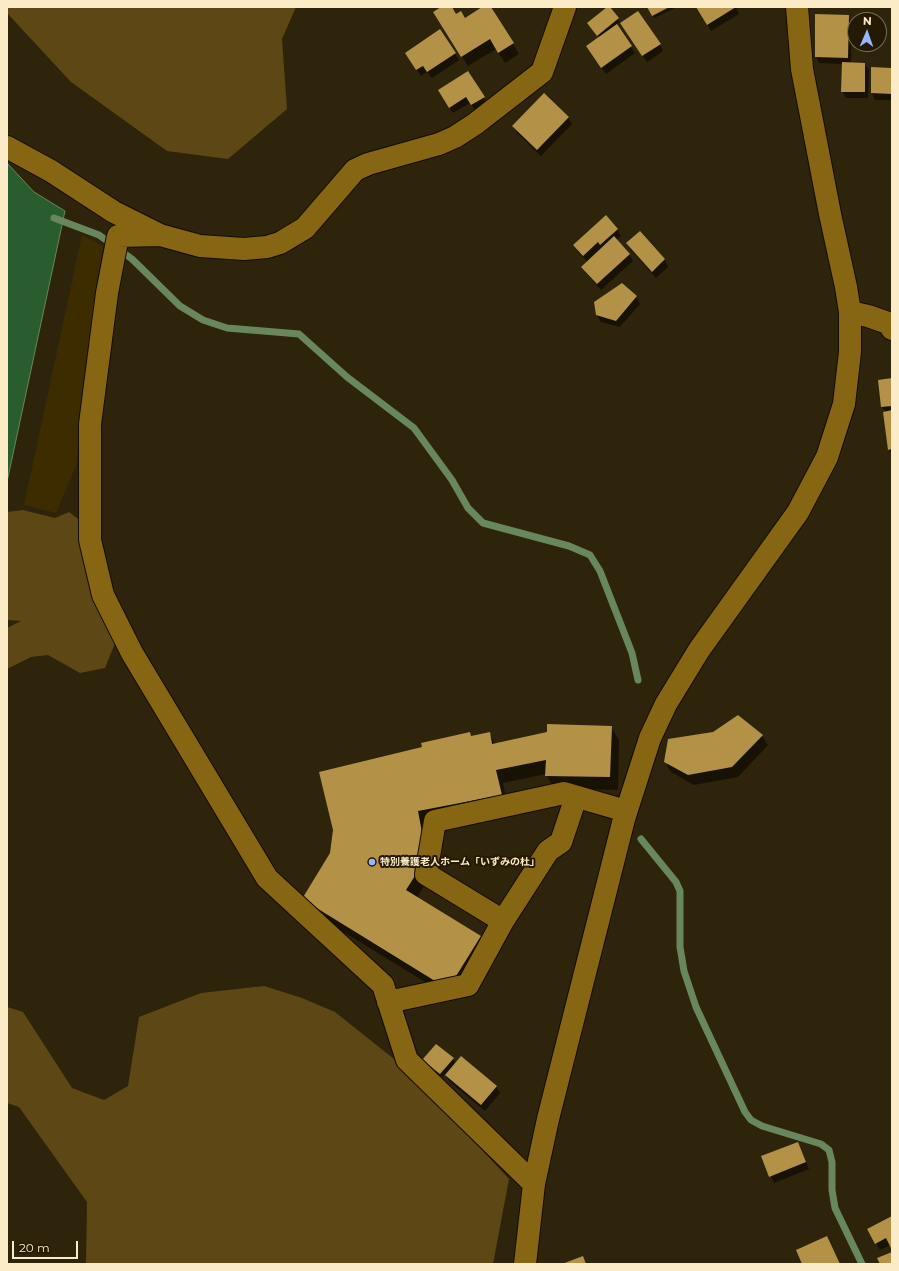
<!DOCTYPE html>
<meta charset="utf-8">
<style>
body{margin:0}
#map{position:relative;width:899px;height:1271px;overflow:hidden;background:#2e230b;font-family:Montserrat,sans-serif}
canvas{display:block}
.frame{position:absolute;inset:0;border:8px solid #fcebc7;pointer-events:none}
.north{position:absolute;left:847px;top:12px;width:40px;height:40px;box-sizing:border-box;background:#241a03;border:1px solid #7a6e51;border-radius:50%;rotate:2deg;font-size:11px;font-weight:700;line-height:16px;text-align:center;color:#fcebc7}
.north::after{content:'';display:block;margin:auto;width:14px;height:18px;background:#97b6fd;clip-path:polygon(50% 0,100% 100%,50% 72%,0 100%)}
.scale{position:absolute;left:12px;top:1241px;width:66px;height:18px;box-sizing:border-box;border:2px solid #fcebc7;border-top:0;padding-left:5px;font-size:12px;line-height:14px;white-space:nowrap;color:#fcebc7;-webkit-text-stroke:3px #241a03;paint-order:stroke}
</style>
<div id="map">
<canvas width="899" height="1271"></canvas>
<div class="frame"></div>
<div class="north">N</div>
<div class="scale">20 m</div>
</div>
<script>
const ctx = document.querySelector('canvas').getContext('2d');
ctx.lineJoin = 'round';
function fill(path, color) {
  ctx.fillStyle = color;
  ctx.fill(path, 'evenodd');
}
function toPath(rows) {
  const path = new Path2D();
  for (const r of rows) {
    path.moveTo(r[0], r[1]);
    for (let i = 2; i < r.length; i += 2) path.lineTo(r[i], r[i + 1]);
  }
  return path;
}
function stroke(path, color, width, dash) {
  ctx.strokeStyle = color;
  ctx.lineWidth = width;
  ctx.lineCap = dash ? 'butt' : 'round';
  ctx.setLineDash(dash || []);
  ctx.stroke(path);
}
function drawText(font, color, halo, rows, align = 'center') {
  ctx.font = font + ' Montserrat,"Noto Sans JP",sans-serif';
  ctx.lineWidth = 4;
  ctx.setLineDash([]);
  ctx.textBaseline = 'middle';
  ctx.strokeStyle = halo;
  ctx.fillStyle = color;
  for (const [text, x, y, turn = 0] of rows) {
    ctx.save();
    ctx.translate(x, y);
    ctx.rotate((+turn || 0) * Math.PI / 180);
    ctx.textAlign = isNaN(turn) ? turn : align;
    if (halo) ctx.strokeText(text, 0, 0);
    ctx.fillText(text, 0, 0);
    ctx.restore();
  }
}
fill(toPath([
 [82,235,103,246,76,466,56,513,24,505]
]), '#3d2c00');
fill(toPath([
 [7,7,296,7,282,39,287,109,228,159,167,151,71,82,7,13],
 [23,510,55,518,69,512,82,522,115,643,105,668,80,673,48,655,31,657,7,669,7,628,21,621,7,620,7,512],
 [264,986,302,998,335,1012,399,1063,442,1107,509,1179,493,1264,86,1264,87,1202,19,1107,7,1103,7,1007,23,1012,72,1088,104,1100,128,1086,139,1017,201,993]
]), '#5d4815');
const water = toPath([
 [7,163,34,192,65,211,7,482,7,163]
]);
fill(water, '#295c2f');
stroke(water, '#68875d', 1);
fill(toPath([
 [443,7,451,7,456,15,465,19,484,7,490,7,519,54,505,63,496,49,468,66,440,22],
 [609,7,621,23,660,44,663,51,647,62,625,30,620,22,616,25,635,53,606,74,591,53,599,38,590,26],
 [672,7,677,7,654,18,653,16],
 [696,7,736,7,739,14,711,31],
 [848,16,852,22,851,63,865,64,869,70,868,98,846,98,842,91,843,64,819,63,816,56],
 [455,53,459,60,432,78,427,72,421,76,410,60],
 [872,68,892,69,892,100,875,100,872,93],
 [468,72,487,104,476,111,470,103,453,113,439,90],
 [568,117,572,124,541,156,517,133,513,126],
 [617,229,621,236,616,240,629,254,633,261,601,290,586,273,582,267,588,262,578,252,574,245],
 [639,233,665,260,668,267,656,278,631,250,627,244],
 [622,284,636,297,640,304,620,327,601,322,597,315],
 [892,379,892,454,889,450,886,412,882,407,879,381],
 [611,727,619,740,618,790,554,788,546,774,503,783,508,808,425,824,425,884,417,898,480,937,487,950,456,1001,311,912,303,899,423,748,469,733,472,737,489,733,496,745],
 [762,736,768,745,738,777,694,785,671,772,665,762],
 [453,1059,456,1064,496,1087,500,1093,485,1111,450,1082,445,1074,442,1077,425,1063],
 [801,1149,809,1169,774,1183,762,1157],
 [892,1217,892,1248,890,1245,880,1250,869,1229]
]), '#0007');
stroke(toPath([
 [54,218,99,235,132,259,180,306,203,320,227,328,299,334,347,377,414,428,452,480,468,508,483,523,569,546,590,555,600,571,632,653,638,680],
 [641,839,676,882,680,891,680,947,684,971,696,1007,745,1112,751,1120,762,1126,821,1144,829,1150,832,1162,832,1190,835,1208,862,1264]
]), '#68875d', 7);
fill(toPath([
 [441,7,452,7,456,14,461,11,465,18,482,7,491,7,514,43,498,53,490,39,461,57,433,12],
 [607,7,610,7,619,18,597,36,587,23],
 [647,7,669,7,652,16],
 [696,7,736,7,707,25],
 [638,11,661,44,642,56,620,23],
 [815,14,849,15,848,58,815,57],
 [617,24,632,46,601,68,586,46],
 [440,29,456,53,427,72,423,66,416,70,405,53],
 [842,62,865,63,865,92,841,92],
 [871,67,892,68,892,94,871,93],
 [468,71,485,97,471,105,466,97,449,108,438,90],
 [544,93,569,117,537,150,512,126],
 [606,215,618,229,600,245,598,242,583,256,573,245],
 [640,231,665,259,652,272,626,243],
 [614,236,630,254,597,284,581,267],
 [622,283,637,296,616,321,596,315,594,302],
 [892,378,892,406,881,407,878,380],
 [892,410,892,449,888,450,883,412],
 [738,715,763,735,732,767,688,775,664,762,668,739,713,732],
 [547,724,612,726,610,777,545,776,546,760,496,770,502,795,418,811,423,838,418,871,406,890,481,936,448,989,302,899,330,853,333,830,319,772,422,747,421,743,470,732,471,736,490,732,492,744,547,732],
 [436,1044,454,1058,440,1074,422,1060],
 [461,1056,497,1086,481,1105,445,1075],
 [798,1142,806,1162,769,1177,761,1156],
 [892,1216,892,1250,886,1238,875,1244,867,1229],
 [827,1236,840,1264,802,1264,796,1250],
 [892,1252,892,1264,880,1264,877,1258],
 [583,1256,586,1264,562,1264]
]), '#b39247');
const minor = toPath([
 [7,147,51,171,114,212,160,235,200,246,244,249,267,247,280,243,305,228,355,170,368,164,439,144,455,137,475,124,542,72,565,7],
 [160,235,118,236,107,293,90,424,90,540,103,595,132,653,267,878,383,985,407,1060,534,1184],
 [850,312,868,316,888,323,892,329],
 [576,797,561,842,548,851,503,921,426,874,435,821,564,793,626,811],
 [388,1002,468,985,503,921],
 [525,1264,534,1184,548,1119,624,819,650,738,666,704,699,650,798,512,827,457,844,404,850,352,850,312,846,287,830,214,802,69,797,7]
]);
stroke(minor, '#160c00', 24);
stroke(minor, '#866613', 22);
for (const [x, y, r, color] of [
 [372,862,4,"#97b6fd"]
]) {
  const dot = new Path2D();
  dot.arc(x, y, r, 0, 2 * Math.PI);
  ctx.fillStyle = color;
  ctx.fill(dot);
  stroke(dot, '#241a03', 1.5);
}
drawText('bold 10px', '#fcebc7', '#241a03', [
 ["特別養護老人ホーム「いずみの杜」",380,862]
], 'left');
</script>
